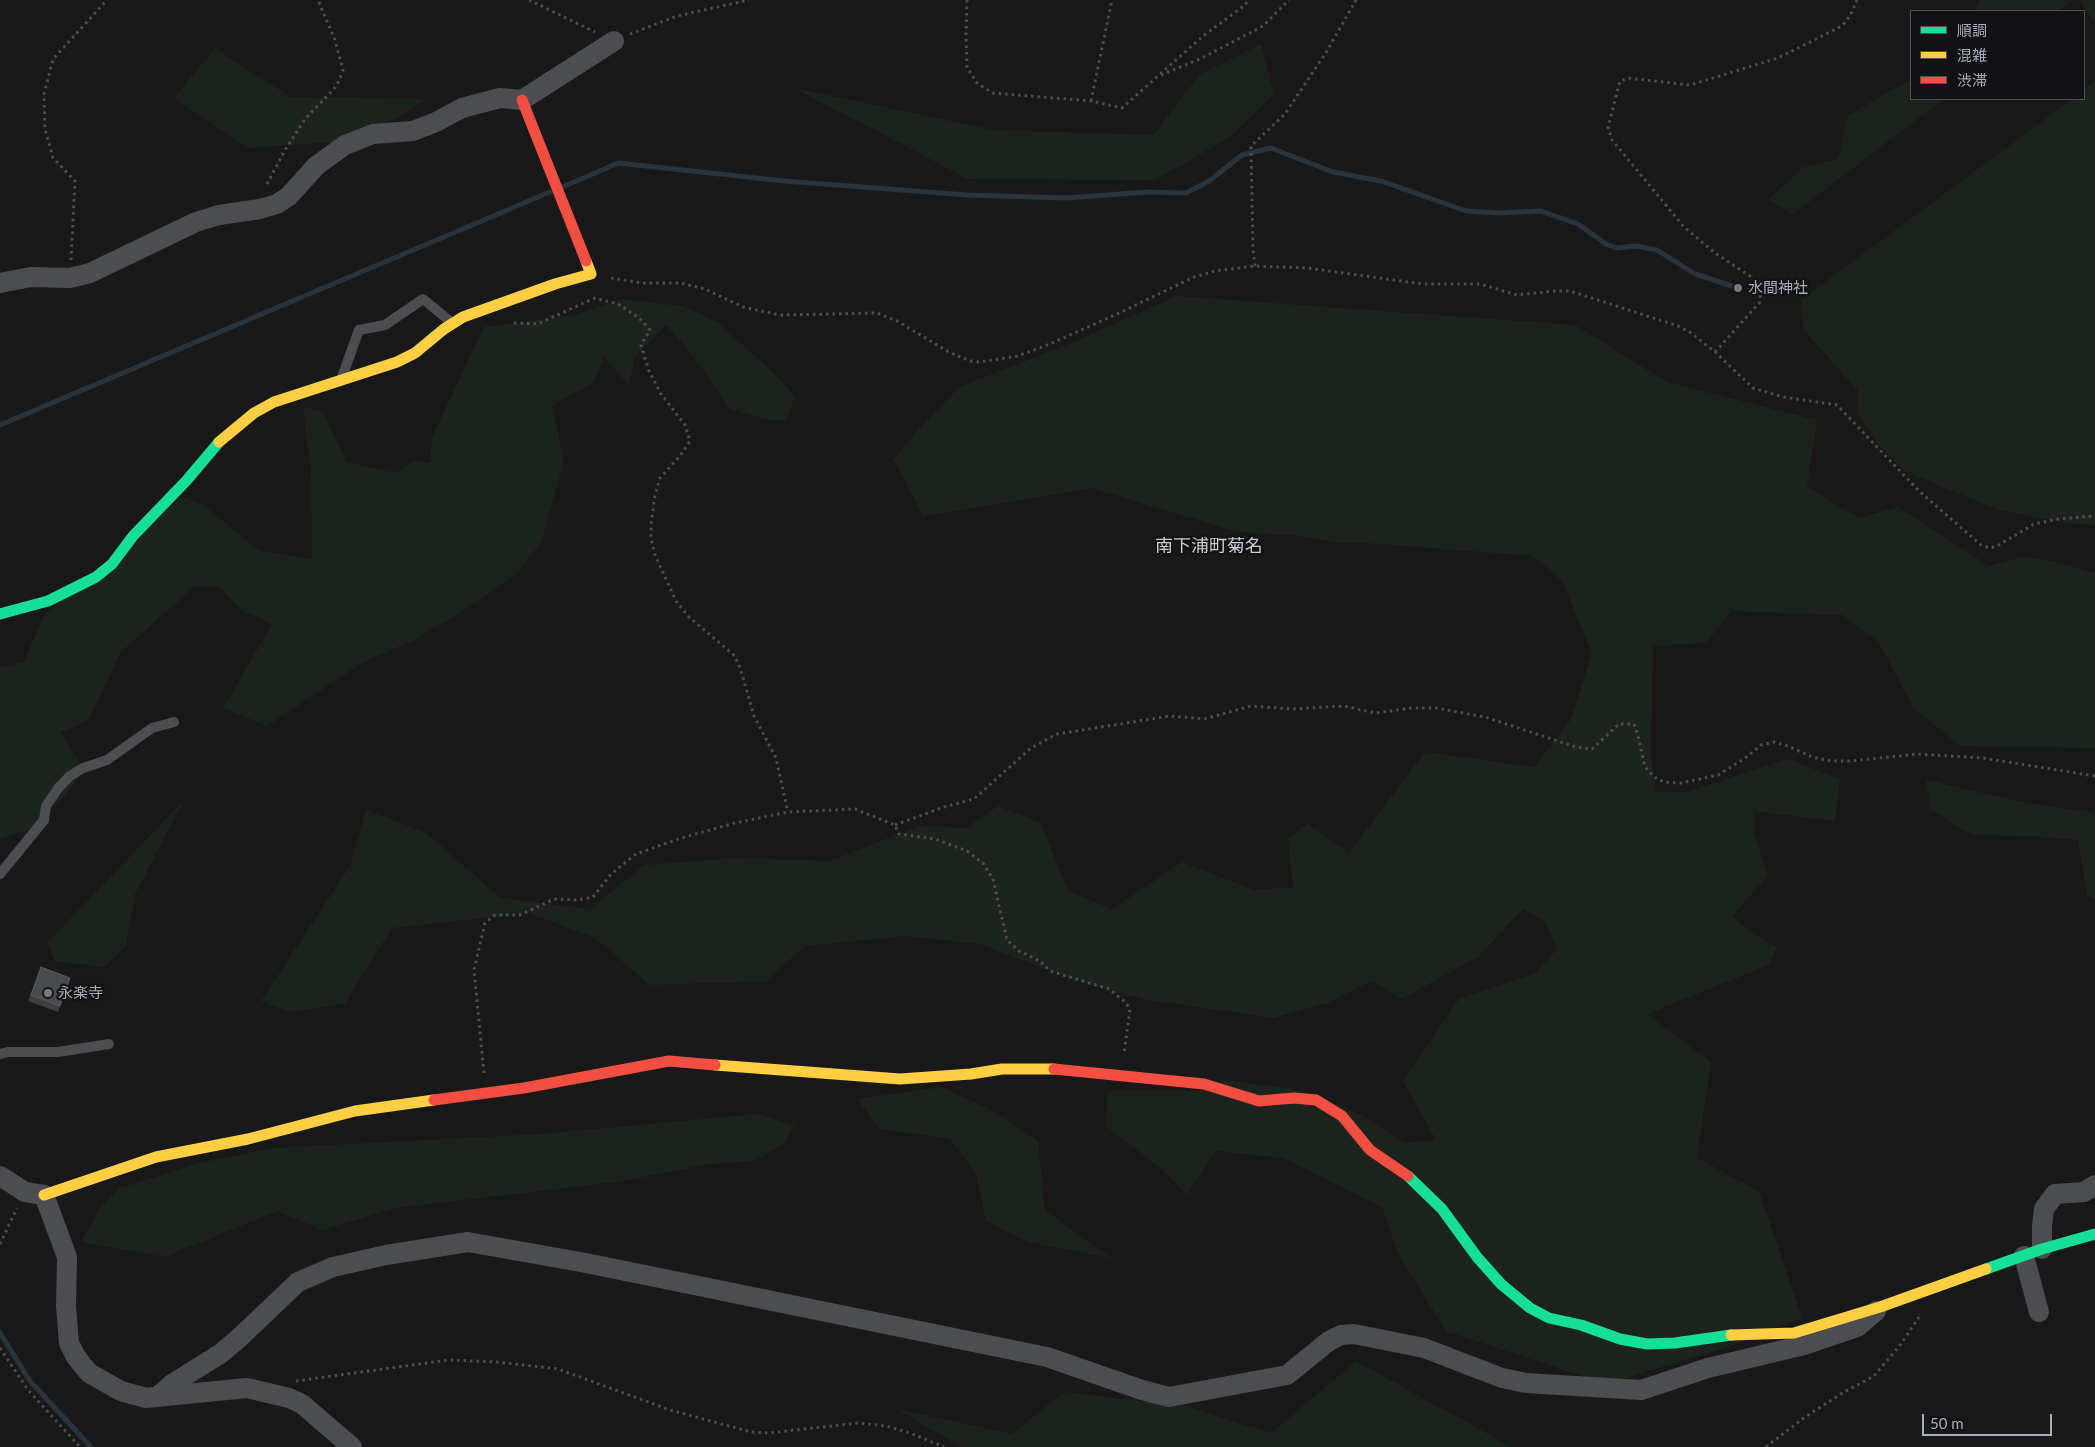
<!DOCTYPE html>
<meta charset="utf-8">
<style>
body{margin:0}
#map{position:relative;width:2095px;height:1447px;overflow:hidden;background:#181818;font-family:Lato,"Noto Sans JP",sans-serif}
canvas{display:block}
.legend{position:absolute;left:1910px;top:10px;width:175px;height:90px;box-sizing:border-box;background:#121214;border:1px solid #4e5056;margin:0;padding:6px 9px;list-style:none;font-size:15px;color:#a8aeba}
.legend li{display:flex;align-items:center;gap:10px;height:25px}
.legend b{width:25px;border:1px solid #4e5056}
.scale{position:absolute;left:1922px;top:1414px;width:130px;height:22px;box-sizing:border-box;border:2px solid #a8aeba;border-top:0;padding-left:6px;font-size:15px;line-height:18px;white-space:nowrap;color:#a8aeba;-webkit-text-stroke:4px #121214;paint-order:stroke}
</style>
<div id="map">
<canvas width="2095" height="1447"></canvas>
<ul class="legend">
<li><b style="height:6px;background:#16e098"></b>順調</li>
<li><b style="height:6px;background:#ffcf43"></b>混雑</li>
<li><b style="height:6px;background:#f24e42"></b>渋滞</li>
</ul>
<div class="scale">50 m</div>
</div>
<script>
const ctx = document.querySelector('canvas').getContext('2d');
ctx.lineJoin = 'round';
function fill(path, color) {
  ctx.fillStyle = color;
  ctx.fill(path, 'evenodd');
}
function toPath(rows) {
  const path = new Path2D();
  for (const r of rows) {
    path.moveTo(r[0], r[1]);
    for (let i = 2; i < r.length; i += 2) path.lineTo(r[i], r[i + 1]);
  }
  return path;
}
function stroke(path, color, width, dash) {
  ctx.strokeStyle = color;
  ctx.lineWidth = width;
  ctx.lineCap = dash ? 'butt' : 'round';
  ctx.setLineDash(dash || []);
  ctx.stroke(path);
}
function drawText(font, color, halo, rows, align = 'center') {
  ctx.font = font + ' Lato,"Noto Sans JP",sans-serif';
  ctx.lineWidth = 4.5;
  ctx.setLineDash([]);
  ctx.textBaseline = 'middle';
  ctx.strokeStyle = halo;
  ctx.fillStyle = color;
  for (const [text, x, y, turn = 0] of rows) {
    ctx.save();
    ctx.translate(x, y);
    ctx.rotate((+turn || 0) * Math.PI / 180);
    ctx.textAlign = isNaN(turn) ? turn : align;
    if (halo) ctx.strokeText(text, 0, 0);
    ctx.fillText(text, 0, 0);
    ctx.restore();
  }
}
fill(toPath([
 [1979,0,2073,0,2058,11,1975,11],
 [2080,0,2095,0,2095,24],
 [1261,44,1274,94,1230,137,1156,180,968,179,794,88,994,130,1153,135,1200,74],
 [216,47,226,56,291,97,427,99,393,120,336,142,248,148,174,98],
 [1911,80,1911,99,1944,99,1793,214,1768,200,1802,168,1838,159,1848,115],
 [2095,80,2095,525,2064,523,1997,509,1906,472,1878,444,1858,413,1858,391,1803,329,1802,299,2072,99,2084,99,2084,90],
 [1176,296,1575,325,1667,382,1817,420,1807,487,1859,518,1898,507,1989,566,2023,557,2051,561,2095,573,2095,748,1961,746,1914,709,1879,643,1843,615,1731,611,1706,643,1653,646,1651,752,1656,792,1687,792,1788,759,1840,779,1835,821,1754,811,1754,832,1768,876,1732,916,1752,933,1777,947,1769,965,1647,1014,1711,1062,1697,1158,1759,1191,1802,1318,1732,1346,1606,1384,1446,1331,1399,1256,1382,1207,1283,1158,1216,1151,1187,1195,1166,1173,1106,1126,1108,1091,1198,1091,1226,1080,1301,1090,1370,1119,1404,1143,1436,1140,1403,1081,1459,999,1535,973,1557,949,1546,923,1523,909,1478,957,1401,999,1373,980,1327,1003,1273,1018,1143,999,1083,983,980,944,905,936,805,946,766,981,650,985,595,938,529,913,392,928,345,1003,289,1012,261,1001,350,866,366,810,425,832,501,898,589,909,645,865,734,858,830,861,919,826,966,828,998,806,1041,823,1068,891,1112,909,1182,862,1254,890,1293,887,1288,839,1307,823,1349,853,1425,752,1534,767,1571,719,1592,653,1562,581,1533,556,1381,544,1334,542,1303,536,1238,532,1091,488,923,516,894,459,917,431,959,387,1074,342],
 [621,299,682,306,717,322,773,372,795,397,786,420,771,421,728,408,710,379,686,347,666,325,635,357,629,385,604,357,594,382,552,406,564,461,541,543,516,574,476,603,412,641,362,663,267,726,223,708,272,624,241,610,218,586,194,587,121,652,88,721,60,732,78,760,79,777,63,798,29,830,0,839,0,667,24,662,44,615,183,497,204,505,259,551,312,559,311,475,303,407,323,412,347,462,395,473,415,460,430,463,432,437,484,327,574,315],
 [1926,780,2026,803,2092,812,2095,816,2095,899,2087,895,2078,840,2031,836,1972,835,1931,810],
 [184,800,135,894,126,946,104,967,54,961,48,942],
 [942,1087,996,1112,1038,1141,1045,1210,1111,1258,1029,1242,986,1221,976,1173,949,1138,879,1129,857,1099],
 [758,1114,794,1125,784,1144,754,1161,710,1164,616,1182,396,1208,322,1230,278,1211,164,1257,81,1242,99,1209,120,1188,199,1163,273,1148,540,1134],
 [1356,1361,1512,1447,962,1447,897,1409,1012,1434,1064,1392,1185,1406,1271,1433]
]), '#1b231c');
stroke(toPath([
 [565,186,618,163,784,181,967,195,1066,198,1148,192,1186,193,1209,181,1242,155,1271,148,1333,172,1381,181,1466,211,1498,213,1541,211,1578,224,1606,244,1616,248,1636,246,1657,250,1695,274,1738,288],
 [0,425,550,192],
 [0,1333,30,1381,91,1447]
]), '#29333b', 5);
stroke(toPath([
 [529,0,595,32],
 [967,0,966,35,967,67,976,82,983,87,993,93,1091,101,1122,108,1203,36,1245,5,1248,0],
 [630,34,677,16,749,0],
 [1161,75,1202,58,1263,26,1289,0],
 [1091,101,1112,0],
 [267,184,285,150,305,119,333,90,339,81,343,70,335,40,318,0],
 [71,260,75,181,53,158,45,129,44,94,53,59,107,0],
 [1255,266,1253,249,1251,146,1285,114,1327,51,1356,0],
 [611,278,643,283,680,283,705,289,743,307,780,315,877,313,897,321,949,352,970,361,980,362,1017,356,1045,346,1115,315,1194,277,1215,271,1255,266,1307,268,1423,284,1480,284,1517,295,1553,291,1570,291,1678,326,1691,333,1715,352,1753,388,1783,397,1837,405,1919,491,1981,545,1990,548,1997,546,2034,524,2059,519,2095,516],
 [514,323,537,324,595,298,618,304,639,318,650,330,641,345,649,371,661,394,685,425,690,441,680,456,660,478,655,495,651,525,651,538,655,555,676,601,689,617,735,656,741,671,754,716,776,758,788,812],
 [1715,352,1760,302,1761,285,1753,278,1715,253,1684,227,1612,140,1608,127,1620,81,1628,78,1636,79,1690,85,1778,58,1842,26,1850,16,1857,0],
 [895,825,944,807,974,799,1031,748,1057,734,1170,716,1204,719,1251,706,1292,709,1344,706,1375,713,1412,708,1436,708,1485,717,1576,747,1592,749,1619,724,1634,724,1638,736,1645,767,1654,777,1664,782,1681,783,1718,775,1744,759,1761,745,1774,742,1788,746,1812,757,1831,761,1851,761,1917,754,1983,758,2095,776],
 [484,1073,474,970,485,923,495,915,520,915,554,899,578,900,593,897,611,874,636,854,681,838,735,823,788,812,855,809,895,825,899,834,935,839,967,851,983,863,993,879,1007,940,1019,951,1040,961,1050,971,1109,989,1124,1001,1130,1009,1124,1054],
 [0,1244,17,1208],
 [0,1348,28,1390,80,1447],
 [296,1381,449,1360,497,1362,558,1369,670,1410,751,1432,769,1433,858,1423,886,1426,910,1433,944,1447],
 [1766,1447,1805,1417,1844,1392,1874,1376,1901,1344,1919,1317]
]), '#4e4f53', 3, [2.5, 4]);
stroke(toPath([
 [342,377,359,330,385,325,423,299,451,322],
 [0,874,44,820,46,806,59,787,70,776,83,768,107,760,152,728,174,722],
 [0,1054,8,1052,58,1052,109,1044]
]), '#4c4d51', 10);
stroke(toPath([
 [0,283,31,277,70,278,90,273,196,222,219,215,260,209,277,204,289,196,316,166,345,145,373,134,413,131,436,122,462,108,500,98,522,100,614,41],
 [0,1176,25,1192,44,1195,67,1257,66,1306,69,1343,76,1357,89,1373,121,1391,146,1398,247,1388,289,1398,302,1404,352,1447],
 [2042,1249,2042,1226,2044,1209,2055,1194,2084,1192,2095,1185],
 [2024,1256,2039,1312],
 [157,1397,172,1384,220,1354,238,1339,298,1282,333,1267,386,1255,468,1242,586,1263,1047,1357,1142,1390,1169,1397,1287,1375,1329,1341,1341,1335,1354,1334,1424,1348,1502,1378,1526,1383,1641,1390,1708,1368,1804,1345,1857,1327,1876,1311]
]), '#4c4d51', 20);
stroke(toPath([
 [0,614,48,601,96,577,112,564,133,536,187,480,219,442],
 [1408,1176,1442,1209,1477,1257,1501,1284,1530,1308,1549,1318,1581,1325,1620,1339,1647,1344,1675,1343,1731,1335],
 [1986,1269,2042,1249,2095,1234]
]), '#16e098', 11);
stroke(toPath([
 [219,442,254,413,274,402,397,362,415,353,444,329,463,317,555,284,591,274,586,261],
 [715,1065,900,1079,971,1074,1002,1069,1054,1069],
 [44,1195,156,1157,248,1139,355,1111,434,1100],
 [1731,1335,1794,1333,1880,1307,1986,1269]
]), '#ffcf43', 11);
stroke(toPath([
 [522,100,586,261],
 [1054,1069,1204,1084,1259,1101,1294,1098,1316,1100,1342,1116,1370,1150,1408,1176],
 [434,1100,524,1088,669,1061,715,1065]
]), '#f24e42', 11);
fill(toPath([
 [41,967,70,978,58,1012,28,1001]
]), '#3e3e40');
const building = toPath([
 [41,967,70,978,60,1006,31,995,41,967]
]);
fill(building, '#494a4d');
stroke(building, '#585a5e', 1);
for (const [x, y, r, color] of [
 [1738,288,5,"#767a81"],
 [48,993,5,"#767a81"]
]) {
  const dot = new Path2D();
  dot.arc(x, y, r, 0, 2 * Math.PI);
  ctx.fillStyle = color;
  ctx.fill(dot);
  stroke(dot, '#121214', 2);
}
drawText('15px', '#a8aeba', '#121214', [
 ["水間神社",1748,288],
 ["永楽寺",58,993]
], 'left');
drawText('18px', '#c9cdd6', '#121214', [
 ["南下浦町菊名",1209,546]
]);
</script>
